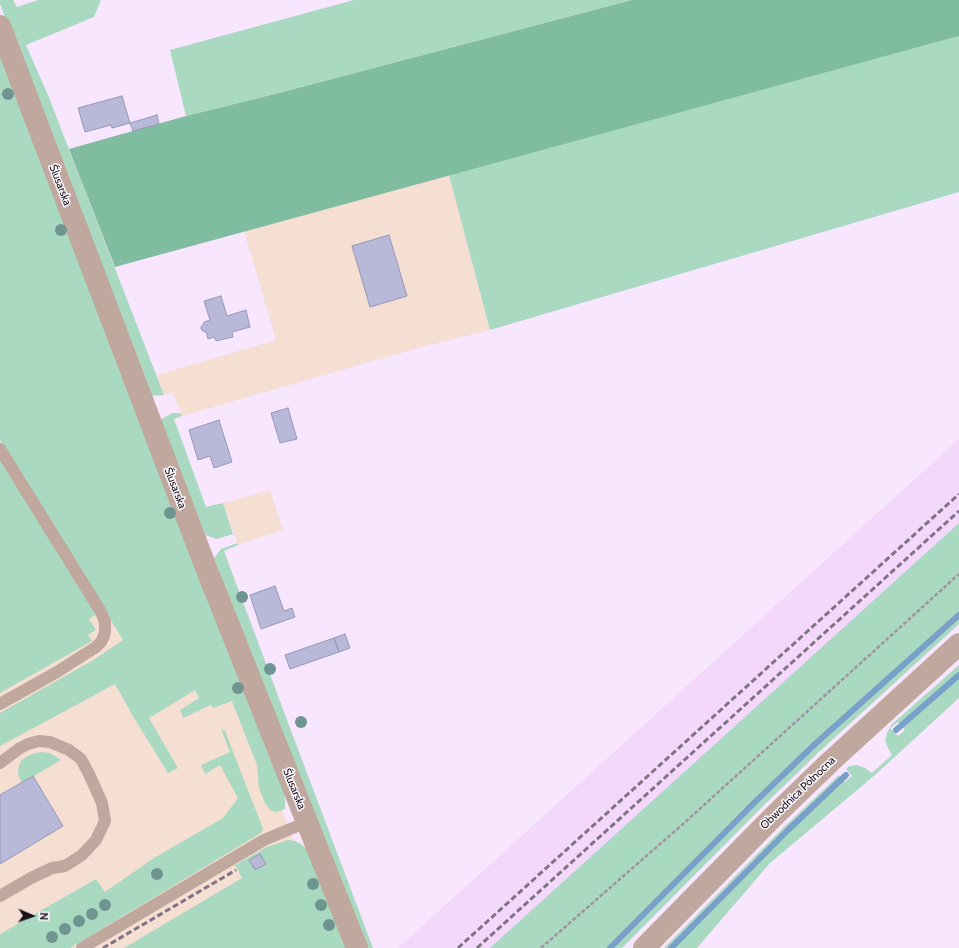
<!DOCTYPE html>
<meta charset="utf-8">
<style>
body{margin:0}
#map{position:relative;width:959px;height:948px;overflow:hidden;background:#f7e6fd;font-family:Cabin,sans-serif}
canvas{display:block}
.north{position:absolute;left:12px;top:896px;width:40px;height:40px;-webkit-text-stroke:3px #fdf8fe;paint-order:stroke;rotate:92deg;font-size:11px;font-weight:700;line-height:16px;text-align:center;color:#19121b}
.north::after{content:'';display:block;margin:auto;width:14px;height:18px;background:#19121b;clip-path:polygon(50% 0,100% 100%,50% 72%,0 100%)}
</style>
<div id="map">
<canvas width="959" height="948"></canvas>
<div class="north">N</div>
</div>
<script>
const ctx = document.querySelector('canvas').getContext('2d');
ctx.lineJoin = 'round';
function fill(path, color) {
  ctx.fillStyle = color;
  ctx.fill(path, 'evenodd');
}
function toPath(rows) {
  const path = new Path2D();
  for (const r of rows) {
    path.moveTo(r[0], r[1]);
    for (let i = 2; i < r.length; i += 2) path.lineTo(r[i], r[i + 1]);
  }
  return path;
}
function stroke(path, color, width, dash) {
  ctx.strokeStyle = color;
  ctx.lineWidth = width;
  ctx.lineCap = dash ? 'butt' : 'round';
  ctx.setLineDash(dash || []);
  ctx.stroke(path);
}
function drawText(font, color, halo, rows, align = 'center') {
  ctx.font = font + ' Cabin,sans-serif';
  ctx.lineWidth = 3;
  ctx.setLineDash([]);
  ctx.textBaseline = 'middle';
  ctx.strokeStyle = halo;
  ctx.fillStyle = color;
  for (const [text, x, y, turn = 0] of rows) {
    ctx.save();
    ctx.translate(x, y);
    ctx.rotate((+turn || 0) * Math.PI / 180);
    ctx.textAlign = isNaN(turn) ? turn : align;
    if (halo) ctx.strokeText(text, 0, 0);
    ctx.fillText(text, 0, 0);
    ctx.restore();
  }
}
fill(toPath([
 [959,439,959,593,562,948,398,948]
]), '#f3d8fb');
fill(toPath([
 [0,84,286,820,334,948,0,948],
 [449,175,490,330,429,345,182,416,173,393,164,395,157,375,276,340,244,231],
 [270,490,283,530,238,545,223,503]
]), '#f5ded2');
fill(toPath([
 [0,0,13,0,17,7,38,0,101,0,94,17,26,45,48,95,164,395,150,396,0,4],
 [354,0,632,0,275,94,186,116,170,50],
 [959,36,959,192,490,330,449,175],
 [0,48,284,784,285,799,285,809,280,811,276,812,270,810,265,803,259,788,257,765,232,701,213,708,211,705,183,718,180,710,199,698,195,690,149,718,178,768,168,773,134,718,115,684,0,746,0,713,95,659,123,640,0,440],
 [172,413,180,413,182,416,174,419,206,507,223,503,233,534,217,539,205,535,160,420],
 [0,459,97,614,89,619,96,630,88,635,92,641,0,693],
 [959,523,959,624,820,751,764,805,622,948,490,948],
 [237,543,238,545,224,551,290,728,373,948,366,948,214,558,221,549],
 [959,665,959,698,875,775,770,863,697,948,664,948,784,827,839,775,845,782,852,776,846,769,849,766,857,765,865,768,872,773,892,755,888,748,885,741,887,733,891,725],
 [898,722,905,730,898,736,890,728],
 [221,729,225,731,263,829,261,833,70,948,0,948,0,934,96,879,105,892,154,858,223,818,238,798,220,765,205,774,201,765,230,752],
 [41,752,50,753,61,760,22,783,19,777,18,772,19,765,22,760,26,757,32,754],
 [288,840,295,841,301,844,311,852,347,948,124,948,242,878,235,865,267,847],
 [260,854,266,863,255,870,250,860]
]), '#aad9c2');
fill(toPath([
 [632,0,959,0,959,36,115,267,69,149,186,116,275,94]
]), '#80bca0');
stroke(toPath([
 [896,730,959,675],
 [610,948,756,801,814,745,959,615],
 [671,948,788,830,846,775]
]), '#79a0c9', 6);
const building = toPath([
 [122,96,130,123,112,128,111,125,85,132,78,108,122,96],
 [157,115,159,124,133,131,130,123,157,115],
 [389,235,407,296,370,307,352,246,389,235],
 [221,296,227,316,246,310,250,327,232,332,233,337,216,341,214,337,208,339,206,332,203,331,201,329,201,327,204,323,204,322,210,320,204,301,221,296],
 [288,408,297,439,280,443,271,413,288,408],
 [219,420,232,462,214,468,210,456,198,460,189,430,219,420],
 [275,586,284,611,292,608,295,617,261,629,250,595,275,586],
 [345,634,350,648,339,652,334,638,345,634],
 [334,638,339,652,290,669,285,655,334,638],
 [33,776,63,826,0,864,0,795,33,776],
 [260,854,266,864,255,870,249,860,260,854]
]);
fill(building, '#b8b8d8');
stroke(building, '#9797b6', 1);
stroke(toPath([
 [541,948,683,824,959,574]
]), '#9f92a3', 2.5, [4, 2]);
stroke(toPath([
 [0,449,101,612,105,622,105,630,104,636,101,642,96,647,57,672,0,704],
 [0,763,20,748,28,744,39,741,50,742,69,750,81,759,89,774,102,803,105,821,96,840,82,855,65,866,52,868,31,878,0,896],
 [82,948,264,840,307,822]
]), '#c1a89e', 12);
stroke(toPath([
 [0,26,203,560,357,948],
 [644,948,774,816,830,762,959,644]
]), '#c1a89e', 22);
stroke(toPath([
 [103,948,236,870],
 [458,948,959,494],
 [477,948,959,511]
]), '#807484', 3, [6, 3]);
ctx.fillStyle = '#6f9591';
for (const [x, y] of [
 [8,94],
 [61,230],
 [170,513],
 [242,597],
 [270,669],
 [238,688],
 [301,722],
 [157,874],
 [313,884],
 [105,905],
 [321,905],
 [92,914],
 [79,921],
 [329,925],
 [65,929],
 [52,937]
]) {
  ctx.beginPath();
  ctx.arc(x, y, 6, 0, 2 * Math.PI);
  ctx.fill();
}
drawText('11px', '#19121b', '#fdf8fe', [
 ["Ślusarska",60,185,69],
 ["Ślusarska",175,488,69],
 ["Ślusarska",294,789,68],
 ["Obwodnica Północna",798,793,-44]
]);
</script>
